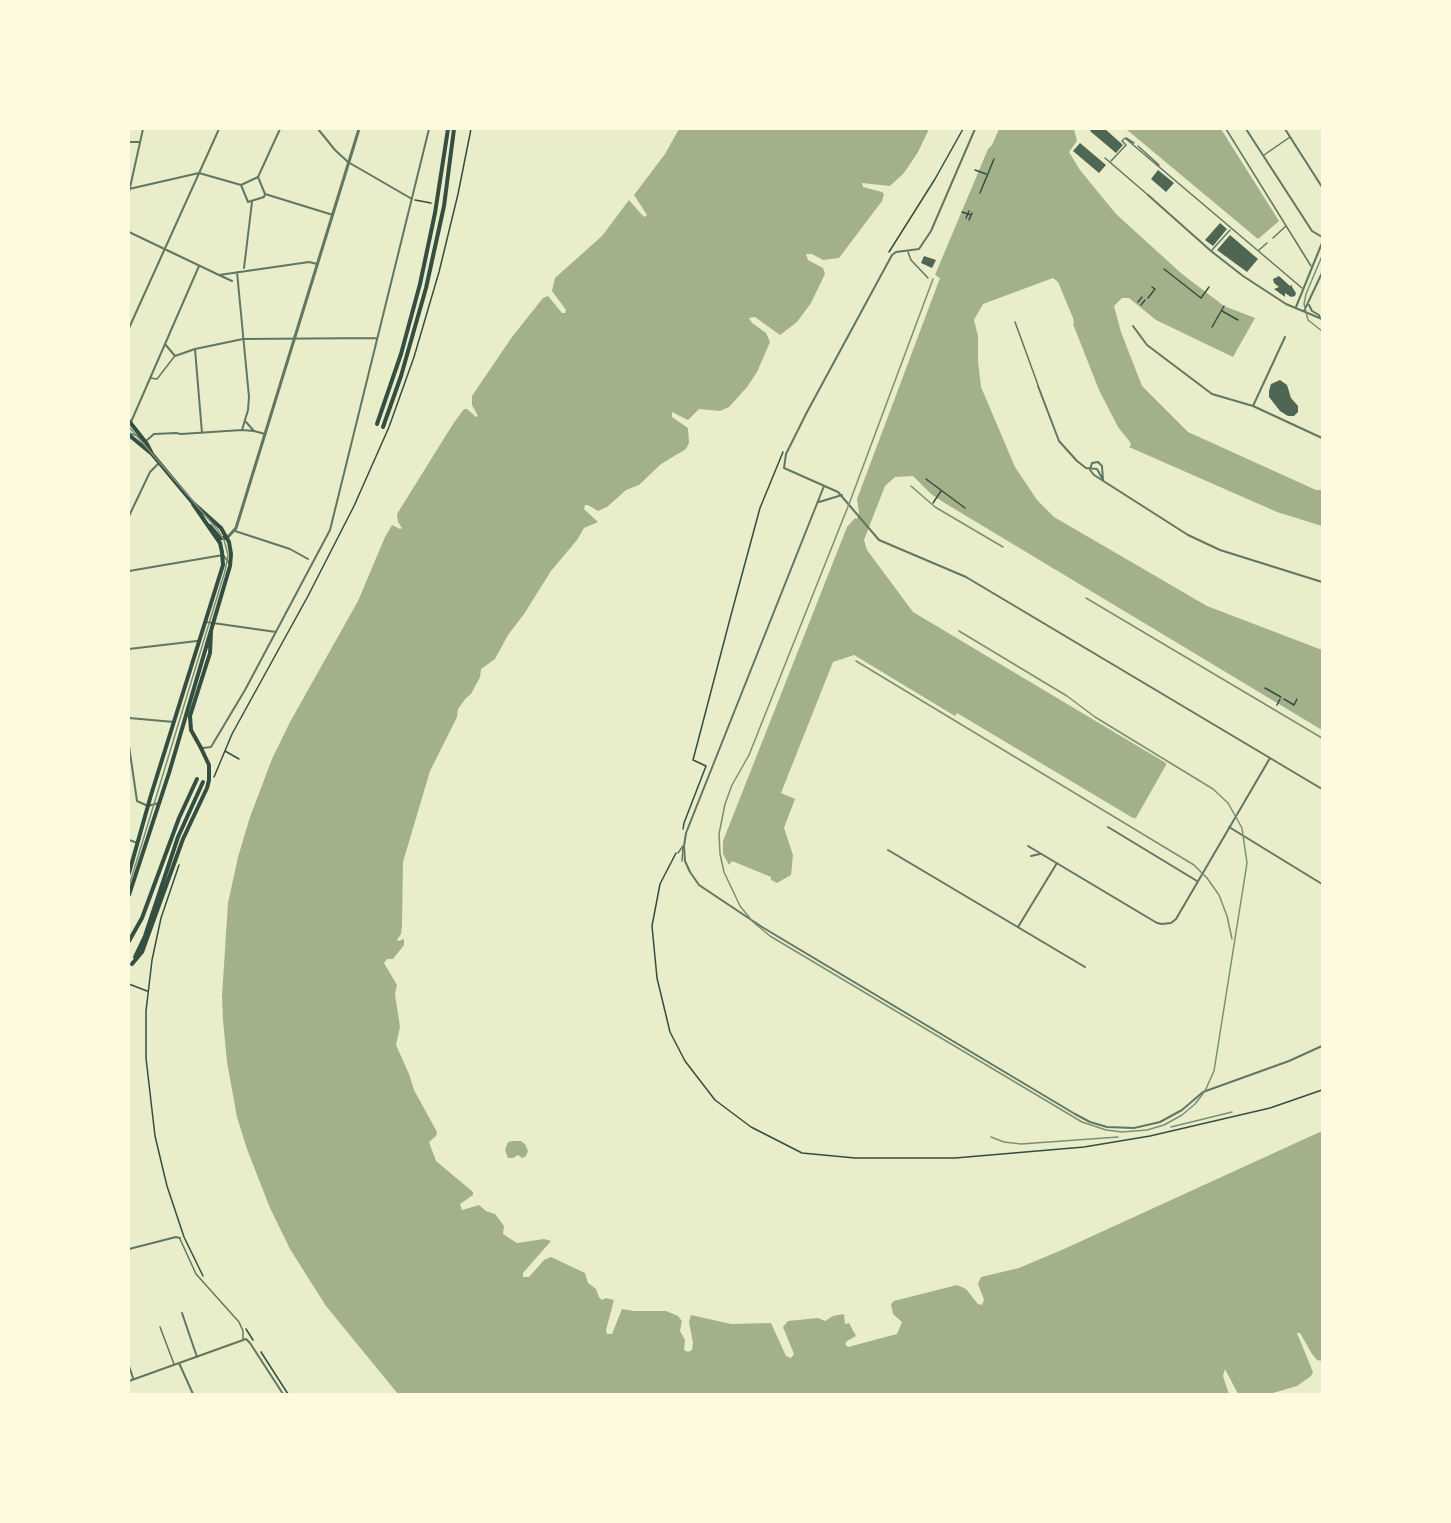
<!DOCTYPE html>
<style>
body{margin:0}
#map{position:relative;width:1451px;height:1523px;overflow:hidden;background:#e9edc9;font-family:"Archivo Narrow",sans-serif}
canvas{display:block}
.frame{position:absolute;inset:0;border:130px solid #fefae0;pointer-events:none}
</style>
<div id="map">
<canvas width="1451" height="1523"></canvas>
<div class="frame"></div>
</div>
<script>
const ctx = document.querySelector('canvas').getContext('2d');
ctx.lineJoin = 'round';
function fill(path, color) {
  ctx.fillStyle = color;
  ctx.fill(path, 'evenodd');
}
function toPath(rows) {
  const path = new Path2D();
  for (const r of rows) {
    path.moveTo(r[0], r[1]);
    for (let i = 2; i < r.length; i += 2) path.lineTo(r[i], r[i + 1]);
  }
  return path;
}
function stroke(path, color, width, dash) {
  ctx.strokeStyle = color;
  ctx.lineWidth = width;
  ctx.lineCap = dash ? 'butt' : 'round';
  ctx.setLineDash(dash || []);
  ctx.stroke(path);
}
fill(toPath([
 [679,129,929,129,918,152,904,173,890,186,862,183,863,187,882,192,884,194,882,201,839,258,823,260,812,254,806,254,808,260,823,268,825,274,811,303,797,322,780,335,755,317,749,318,752,323,766,333,770,342,757,372,747,387,729,407,720,411,699,409,688,420,672,412,672,417,688,428,689,443,686,449,661,464,639,485,626,490,607,507,598,511,588,505,585,505,584,509,598,522,584,528,577,540,551,571,524,614,508,635,495,659,481,669,480,677,471,694,466,698,458,709,457,717,430,771,403,862,402,925,401,934,397,940,398,941,404,939,404,945,393,959,387,959,384,963,397,985,395,994,400,1027,396,1045,409,1074,414,1090,437,1132,436,1136,429,1142,436,1161,473,1192,473,1195,460,1204,462,1210,479,1205,486,1211,495,1214,504,1226,503,1234,517,1243,544,1239,551,1241,523,1273,523,1277,529,1277,544,1260,551,1257,585,1273,588,1283,596,1289,599,1297,602,1300,606,1298,614,1300,606,1330,607,1334,612,1334,622,1309,633,1311,666,1311,678,1316,682,1321,680,1331,685,1340,684,1350,688,1352,692,1350,693,1343,689,1322,691,1315,731,1324,771,1323,786,1356,791,1358,794,1354,783,1327,788,1321,818,1318,825,1321,833,1316,844,1314,845,1324,849,1323,856,1336,847,1341,845,1344,848,1347,897,1334,902,1322,893,1314,891,1304,894,1301,957,1285,966,1289,978,1304,982,1305,984,1300,978,1284,981,1277,1019,1268,1064,1249,1322,1131,1322,1361,1317,1360,1312,1354,1300,1333,1297,1333,1313,1372,1311,1376,1297,1386,1273,1393,1238,1394,1225,1369,1223,1376,1229,1394,398,1394,326,1306,290,1249,270,1208,247,1149,237,1117,227,1062,223,1020,222,996,228,903,238,857,250,817,272,759,290,722,358,601,385,537,392,525,400,529,402,528,398,522,397,514,453,424,464,409,467,409,476,417,478,416,472,405,472,396,512,337,543,298,548,296,562,313,565,313,566,310,552,291,555,278,602,236,629,200,642,215,645,217,647,215,634,195,665,154],
 [999,129,1074,129,1077,141,1069,152,1080,170,1116,214,1182,274,1224,306,1255,318,1233,357,1156,320,1129,298,1122,298,1114,306,1121,332,1142,386,1188,432,1316,490,1322,490,1322,526,1277,512,1129,447,1131,445,1130,442,1118,427,1099,390,1073,324,1074,323,1073,318,1058,282,1053,278,983,304,974,320,978,336,978,361,981,387,1015,467,1037,500,1054,517,1207,606,1322,650,1322,730,943,502,931,494,913,476,895,477,885,486,864,540,867,550,913,612,1166,763,1166,765,1136,818,1133,818,957,713,955,716,854,655,833,662,781,793,795,799,784,828,793,855,791,875,777,883,771,880,771,877,732,861,729,865,723,854,723,841,847,527,855,518,857,519,859,513,857,499,940,278,935,275,988,149,992,145],
 [1126,129,1221,129,1279,221,1258,239],
 [513,1141,521,1141,525,1144,528,1151,526,1156,522,1158,518,1155,513,1158,508,1158,505,1150,508,1142]
]), '#a3b18a');
fill(toPath([
 [1092,129,1105,129,1123,145,1116,153,1090,131],
 [1080,143,1106,165,1099,173,1073,151],
 [1158,170,1174,183,1166,192,1151,179],
 [1220,223,1227,229,1213,246,1205,240],
 [1230,235,1258,259,1247,272,1217,250],
 [924,256,936,260,932,268,921,263],
 [1279,276,1290,286,1292,285,1292,287,1296,293,1295,296,1291,297,1285,293,1285,297,1274,289,1279,287,1274,283,1273,279],
 [1280,380,1287,385,1291,398,1298,406,1298,412,1294,416,1288,416,1280,411,1269,397,1269,391,1271,384]
]), '#4f6655');
stroke(toPath([
 [975,170,986,174],
 [980,193,994,159],
 [415,200,431,203],
 [962,212,971,215],
 [966,218,969,211],
 [969,220,972,213],
 [889,252,935,179,963,129],
 [1164,269,1201,298,1209,287],
 [1148,298,1155,289,1152,287],
 [1138,302,1142,297],
 [1141,305,1145,300],
 [1222,311,1238,320],
 [1212,327,1224,306],
 [926,479,965,508],
 [933,503,941,491],
 [1265,688,1281,697],
 [1284,699,1294,705,1297,699],
 [1277,705,1280,699],
 [225,751,239,759],
 [214,777,232,734,308,596,354,506,389,427,414,357,439,272,458,194,471,129],
 [683,829,684,823,706,766,693,760,731,615,760,508,783,452],
 [676,853,660,884,652,926,657,978,670,1032,685,1061,715,1100,751,1127,802,1153,855,1158,955,1158,1084,1147,1150,1136,1270,1108,1322,1090],
 [179,865,161,918,152,960,146,1011,146,1058,155,1136,167,1186,184,1237,203,1276],
 [129,984,147,991],
 [246,1329,253,1340],
 [261,1352,288,1394]
]), '#344e41', 1.5);
stroke(toPath([
 [1105,158,1148,195],
 [1111,161,1126,145,1122,141,1124,139],
 [908,252,911,260,928,278],
 [1015,322,1038,385],
 [129,433,138,436,143,441],
 [678,853,683,846],
 [682,861,683,848],
 [160,1327,174,1364]
]), '#617663', 1.5);
stroke(toPath([
 [1226,129,1311,266],
 [1125,138,1302,288],
 [1126,138,1134,143],
 [1138,146,1159,165],
 [1264,155,1290,137],
 [1273,238,1286,226],
 [1212,250,1230,230],
 [1259,250,1267,243],
 [150,378,157,379,174,357],
 [180,1239,196,1274,239,1322,243,1331,243,1340]
]), '#617663', 1.5);
stroke(toPath([
 [318,129,335,150,348,162,412,199],
 [975,129,931,231,919,249,896,252,892,255,807,412,786,454,784,468,838,492,879,540,966,577,1322,789],
 [1246,129,1312,231,1322,237],
 [1285,129,1322,187],
 [129,142,140,142],
 [258,177,265,194,264,197,248,202,241,185,258,177],
 [258,177,280,129],
 [129,189,199,173,241,185],
 [129,192,143,129],
 [265,194,333,215],
 [1148,195,1211,251,1243,276,1286,304,1322,319],
 [129,232,219,275,309,262,317,264],
 [244,268,252,202],
 [237,272,249,397,248,410,242,430],
 [219,275,232,281],
 [1309,305,1312,311,1319,315,1320,318],
 [1296,307,1322,243],
 [1304,311,1322,273],
 [1133,326,1147,345,1212,394,1253,406,1322,438],
 [129,328,219,129],
 [165,344,175,356,195,349,243,339,377,338],
 [195,349,202,433],
 [1038,386,1059,441,1077,461,1086,468,1097,469,1102,478],
 [1253,406,1285,337],
 [131,422,199,266],
 [246,422,254,431],
 [146,441,154,434,176,433,181,434,242,430,254,431,265,434],
 [1103,480,1102,466,1098,462,1092,463,1090,470,1094,475,1188,535,1220,550,1322,582],
 [824,486,686,833,684,846,685,861,690,872,699,885,762,927,1075,1114,1090,1122,1107,1127,1134,1128,1160,1122,1182,1110,1203,1092,1289,1061,1322,1046],
 [819,502,842,495],
 [129,516,150,472,158,464],
 [235,531,290,549,308,559],
 [129,571,223,555,229,563],
 [206,622,276,632],
 [129,649,197,641],
 [129,718,174,722],
 [129,746,137,801,148,806,159,803],
 [203,748,211,747,245,690,330,530,429,129],
 [1108,827,1197,881],
 [1229,827,1322,884],
 [129,840,138,843],
 [1028,846,1157,923,1162,924,1171,923,1176,919,1270,758],
 [888,850,1085,967],
 [1031,856,1040,854],
 [1018,927,1057,863],
 [129,1249,176,1237,180,1238],
 [182,1313,197,1357],
 [179,1363,193,1394],
 [129,1366,133,1378],
 [129,1381,246,1339,250,1343,283,1394]
]), '#617663', 2);
stroke(toPath([
 [227,538,236,528,359,129]
]), '#617663', 3);
stroke(toPath([
 [129,421,147,444,152,454],
 [129,435,152,454,192,502,221,528,229,542,231,554,230,566,169,773,129,895],
 [210,526,220,538,227,538],
 [201,748,191,730,190,716,210,653,211,631],
 [129,873,151,795,223,565,222,552,220,543,193,504]
]), '#344e41', 4);
stroke(toPath([
 [377,424,401,354,420,284,435,213,448,129],
 [383,427,401,376,426,288,444,206,454,129],
 [129,941,142,918,179,818,197,779],
 [135,957,145,936,178,837,203,782],
 [132,964,142,952,183,839,207,788,209,780,209,765,201,748]
]), '#344e41', 4);
stroke(toPath([
 [1322,256,1306,294,1304,304,1308,320,1322,331],
 [129,427,217,529,224,540,228,555,225,571,129,886]
]), '#7c8e77', 1.5);
stroke(toPath([
 [933,279,849,504,749,755,732,785,725,804,719,834,720,854,724,872,740,906,753,922,770,936,1082,1122,1106,1130,1122,1132,1147,1130,1164,1125,1182,1115,1195,1104,1205,1091,1214,1071,1247,863,1242,828,1228,803,1213,789,1095,717,1067,696,959,631],
 [911,486,935,507,1003,547],
 [1086,598,1322,738],
 [856,661,1194,865,1207,878,1219,895,1227,916,1232,939],
 [1171,1127,1232,1112],
 [991,1137,1004,1142,1021,1144,1118,1137]
]), '#7c8e77', 1.5);
</script>
